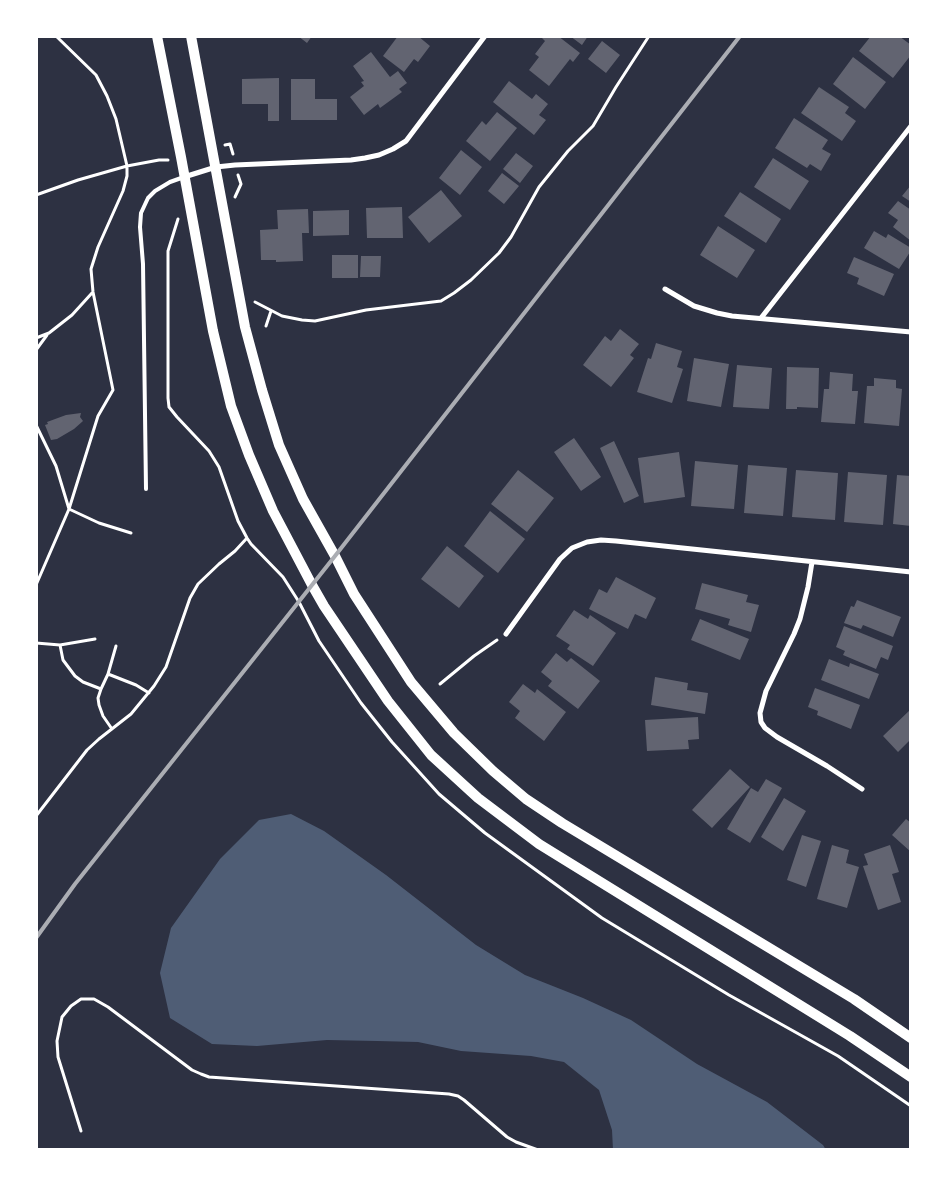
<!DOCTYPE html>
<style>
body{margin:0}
#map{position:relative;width:947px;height:1186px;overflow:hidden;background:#2d3142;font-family:"Exo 2",sans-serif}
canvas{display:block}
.frame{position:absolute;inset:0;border:38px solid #fff;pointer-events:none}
</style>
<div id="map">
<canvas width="947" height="1186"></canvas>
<div class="frame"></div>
</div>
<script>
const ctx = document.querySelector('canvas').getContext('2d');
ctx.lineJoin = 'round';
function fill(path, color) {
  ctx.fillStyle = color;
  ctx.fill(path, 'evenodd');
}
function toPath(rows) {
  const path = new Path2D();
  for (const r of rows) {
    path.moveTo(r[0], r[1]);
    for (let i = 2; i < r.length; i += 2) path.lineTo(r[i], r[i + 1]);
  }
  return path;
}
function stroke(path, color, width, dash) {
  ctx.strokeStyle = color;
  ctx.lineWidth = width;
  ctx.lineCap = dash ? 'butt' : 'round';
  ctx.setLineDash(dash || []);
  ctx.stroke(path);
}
fill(toPath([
 [291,814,324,831,386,875,476,945,525,975,583,998,631,1020,697,1064,767,1102,823,1145,826,1150,613,1150,612,1130,599,1090,564,1062,531,1056,461,1051,418,1042,377,1041,327,1040,257,1046,212,1044,170,1018,160,973,171,928,220,859,259,820]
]), '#4f5d75');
fill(toPath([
 [298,36,312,36,307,43],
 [398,36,418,36,430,46,418,62,414,59,404,72,383,56],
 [543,36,558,36,580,53,573,62,570,59,549,86,529,70,539,57,535,54,545,41,542,38],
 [570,36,588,36,582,45],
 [871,36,899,36,911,45,911,55,893,78,859,51],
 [602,41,620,55,606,73,588,59],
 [371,52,390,77,398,71,407,83,399,89,402,92,380,108,378,104,364,115,350,97,364,86,361,82,364,81,353,66],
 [853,57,886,82,865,109,833,84],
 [279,78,279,121,268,121,268,104,242,104,242,79],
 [291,79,315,79,315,99,337,99,337,120,291,120],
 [509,81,532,99,536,94,548,104,539,115,546,120,534,135,493,102],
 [819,87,849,107,845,113,856,121,842,141,801,113],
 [497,112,517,128,490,161,466,141,482,121,486,125],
 [794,118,828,140,822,149,831,154,821,171,810,164,807,168,775,148],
 [461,150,482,167,460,195,439,178],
 [516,153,533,166,520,183,503,169],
 [773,158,809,181,790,210,754,187],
 [502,173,519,186,504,204,488,191],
 [911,185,911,202,902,196],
 [441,190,462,216,429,243,408,217],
 [740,192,781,219,766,243,724,216],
 [898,201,911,210,911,241,893,227,898,220,888,213],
 [402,207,403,238,367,238,366,208],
 [308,209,309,233,302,233,303,261,276,262,276,260,261,260,260,230,278,229,277,210],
 [349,210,349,235,313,236,313,211],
 [718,226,755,250,737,278,700,255],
 [874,231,886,238,888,234,911,248,910,252,899,269,864,248],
 [332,255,358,255,358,278,332,278],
 [361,256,381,256,380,277,360,277],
 [854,257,894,274,884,296,857,284,859,278,847,273],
 [620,329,639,344,630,355,634,358,611,387,583,365,605,336,611,341],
 [656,343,682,351,677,367,683,369,672,403,637,392,648,358,651,359],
 [694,358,729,364,721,407,687,401],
 [737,365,772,368,769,409,733,407],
 [787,367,819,368,818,408,797,407,797,409,786,409],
 [830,372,853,374,852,391,858,391,855,424,821,422,824,389,829,389],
 [874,378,896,380,896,388,902,389,899,426,864,423,867,386,874,386],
 [81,413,80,417,83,421,74,429,57,439,51,440,45,425,48,424,47,422,66,415],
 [574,438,601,477,581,491,554,452],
 [614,441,639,496,624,503,600,448],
 [679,452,685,497,644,503,638,458],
 [695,461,738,465,734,509,691,506],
 [748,465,787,468,783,516,744,513],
 [518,470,554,498,527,532,491,504],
 [796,470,838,473,835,520,792,517],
 [848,472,887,475,883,525,844,522],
 [897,475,911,476,911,526,893,524],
 [490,511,525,539,498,573,464,546],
 [447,546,484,576,459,608,421,579],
 [616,577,656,598,646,619,635,614,628,629,589,609,599,589,607,593],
 [702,583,748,595,746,602,759,605,751,632,728,625,730,619,695,609],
 [857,600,901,617,893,637,863,625,861,629,844,623,851,606,854,607],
 [574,610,588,619,590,615,616,633,593,666,567,649,570,645,556,636],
 [700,619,749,639,740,660,691,640],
 [844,626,893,646,888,660,881,657,876,669,843,655,845,651,836,647],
 [556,653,567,662,571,658,600,681,578,709,548,686,552,681,541,672],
 [829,659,849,667,850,663,879,674,869,699,821,680],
 [655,677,688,683,687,690,708,693,705,714,651,705],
 [523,684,535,693,537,689,566,712,544,741,515,718,520,711,509,702],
 [815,688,860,705,851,729,817,715,818,711,808,707],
 [911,709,911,739,898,752,883,736],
 [698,717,699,739,688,740,689,749,647,751,645,720],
 [730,769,750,787,712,828,692,810],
 [766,779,782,788,750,843,727,829,751,788,758,792],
 [784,798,806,811,783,851,761,837],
 [906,819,911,823,911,852,892,835],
 [802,835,821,841,806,887,787,880],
 [832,845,849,850,846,863,859,867,847,908,817,899],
 [890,845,899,872,892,874,901,902,878,910,863,866,868,865,864,854]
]), '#626471');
stroke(toPath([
 [225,145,230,144,233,154],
 [36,195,78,180,127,166,159,160,168,160],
 [235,197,241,184,238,175],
 [178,219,168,251,168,398,169,407,177,417,209,451,219,467,238,521,247,538,251,544,283,577,299,602,319,641,361,703,392,742,439,794,485,833,602,918,729,995,838,1056,911,1106],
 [255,302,282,316,302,320,315,321,366,310,441,301,454,293,471,280,499,253,511,237,539,187,568,151,593,126,616,87,649,36],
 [266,326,271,311],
 [36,338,49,333,72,315,92,293],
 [36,350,47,335],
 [36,425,56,466,69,509,99,523,131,533],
 [36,585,69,509,98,416,113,390,93,292,91,269,98,247,123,191,127,176,127,166,116,119,107,96,96,75,56,36],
 [36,643,60,645,95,639],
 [60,645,63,660,75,676,83,682,101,689,98,698,99,705,103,716,112,729],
 [108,674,136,685,149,693],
 [440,684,474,656,497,640],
 [101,689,108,674,116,646],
 [36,816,87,750,99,739,131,714,154,686,166,667,190,598,198,584,219,564,235,551,247,538],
 [81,1131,58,1057,57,1041,62,1017,71,1006,81,999,94,999,108,1007,192,1070,201,1074,209,1077,449,1094,458,1096,464,1100,507,1137,516,1142,538,1150]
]), '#fff', 3);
stroke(toPath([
 [146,489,143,264,140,227,141,213,148,198,155,191,170,182,184,177]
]), '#fff', 4);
stroke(toPath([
 [184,177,216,167,235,165,351,160,365,158,379,155,393,149,406,141,485,36],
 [665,289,694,306,717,313,732,316,911,332],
 [761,318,911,126],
 [812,562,808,587,800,619,794,634,766,691,760,713,761,722,765,728,777,737,827,766,862,789],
 [506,634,560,559,572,548,587,542,601,540,616,541,911,572]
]), '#fff', 5);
stroke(toPath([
 [157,36,181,157,213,331,231,406,249,455,273,511,312,585,324,606,388,701,431,755,478,798,539,844,850,1036,911,1077],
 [191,36,245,327,262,390,279,445,303,499,335,556,354,594,411,682,454,733,493,771,526,799,562,823,854,999,911,1038]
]), '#fff', 10);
stroke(toPath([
 [36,938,75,884,335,556,740,36]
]), '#abadb3', 4);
</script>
